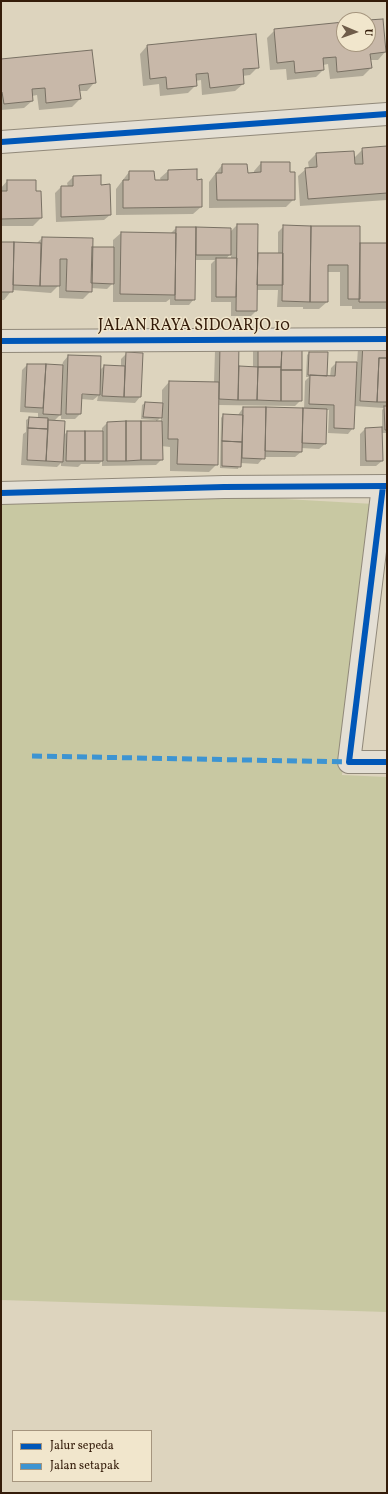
<!DOCTYPE html>
<style>
body{margin:0}
#map{position:relative;width:388px;height:1494px;overflow:hidden;background:#ddd4be;font-family:Vollkorn,serif}
canvas{display:block}
.frame{position:absolute;inset:0;border:2px solid #341c0a;pointer-events:none}
.legend{position:absolute;left:12px;top:1430px;width:140px;height:52px;box-sizing:border-box;background:#f1e6cc;border:1px solid #a5957e;margin:0;padding:5px 7px;list-style:none;font-size:12px;color:#341c0a}
.legend li{display:flex;align-items:center;gap:8px;height:20px}
.legend b{width:20px;border:1px solid #a5957e}
.north{position:absolute;left:336px;top:12px;width:40px;height:40px;box-sizing:border-box;background:#f1e6cc;border:1px solid #a5957e;border-radius:50%;rotate:92deg;font-size:11px;font-weight:700;line-height:16px;text-align:center;color:#341c0a}
.north::after{content:'';display:block;margin:auto;width:14px;height:18px;background:#6f5c49;clip-path:polygon(50% 0,100% 100%,50% 72%,0 100%)}
</style>
<div id="map">
<canvas width="388" height="1494"></canvas>
<div class="frame"></div>
<ul class="legend">
<li><b style="height:5px;background:#0057b8"></b>Jalur sepeda</li>
<li><b style="height:5px;background:#3d94d2"></b>Jalan setapak</li>
</ul>
<div class="north">U</div>
</div>
<script>
const ctx = document.querySelector('canvas').getContext('2d');
ctx.lineJoin = 'round';
function fill(path, color) {
  ctx.fillStyle = color;
  ctx.fill(path, 'evenodd');
}
function toPath(rows) {
  const path = new Path2D();
  for (const r of rows) {
    path.moveTo(r[0], r[1]);
    for (let i = 2; i < r.length; i += 2) path.lineTo(r[i], r[i + 1]);
  }
  return path;
}
function stroke(path, color, width, dash) {
  ctx.strokeStyle = color;
  ctx.lineWidth = width;
  ctx.lineCap = dash ? 'butt' : 'round';
  ctx.setLineDash(dash || []);
  ctx.stroke(path);
}
function drawText(font, color, halo, rows, align = 'center') {
  ctx.font = font + ' Vollkorn,serif';
  ctx.lineWidth = 3;
  ctx.setLineDash([]);
  ctx.textBaseline = 'middle';
  ctx.strokeStyle = halo;
  ctx.fillStyle = color;
  for (const [text, x, y, turn = 0] of rows) {
    ctx.save();
    ctx.translate(x, y);
    ctx.rotate((+turn || 0) * Math.PI / 180);
    ctx.textAlign = isNaN(turn) ? turn : align;
    if (halo) ctx.strokeText(text, 0, 0);
    ctx.fillText(text, 0, 0);
    ctx.restore();
  }
}
fill(toPath([
 [1,483,374,504,342,775,387,777,387,1312,1,1300]
]), '#c8c8a2');
fill(toPath([
 [368,21,385,52,378,60,370,60,371,68,363,76,330,79,328,64,323,65,323,70,316,77,287,80,286,69,270,70,267,38,275,30,344,23,344,44,368,44],
 [147,46,258,67,250,75,242,76,243,84,235,91,202,95,201,80,195,81,196,85,188,93,160,96,159,84,143,86,140,54],
 [1,60,94,83,87,91,79,91,80,99,72,107,39,110,37,95,32,96,32,101,24,108,1,110],
 [387,147,387,200,300,206,298,176,306,169,309,168,308,162,316,154,354,158,363,149],
 [261,163,294,199,286,207,209,208,209,182,222,165,247,174,254,174,254,171],
 [168,171,196,181,201,207,193,214,116,215,116,189,129,172,154,181,161,181,160,178],
 [100,176,100,186,110,215,104,220,56,222,55,193,61,187,68,187,67,183,73,177],
 [7,181,35,192,41,218,33,226,1,226,1,188],
 [237,225,257,254,278,254,278,232,284,226,359,244,387,244,387,309,352,309,352,306,340,306,340,272,327,272,327,302,319,309,303,309,303,307,277,307,278,290,256,290,256,311,251,316,231,316,231,302,211,302,211,264,215,260,195,260,194,299,189,305,170,305,170,299,166,302,113,302,113,283,107,289,91,288,91,291,83,299,59,298,59,285,51,293,12,290,4,300,1,300,1,243,36,244,42,238,91,248,113,248,113,240,121,233,171,233,176,228,230,229,230,232],
 [231,253,231,259,226,259],
 [387,343,387,433,381,433,382,461,376,466,360,466,360,434,365,429,382,428,382,410,384,408,354,406,353,428,348,434,328,433,329,410,325,410,325,444,319,449,301,448,301,452,295,457,264,457,258,464,240,463,238,469,220,468,221,418,223,415,238,415,243,408,304,409,305,381,309,377,306,377,307,355,309,353,326,377,330,377,331,368,336,363,357,363,358,348],
 [220,345,238,367,253,368,253,349,282,347,301,400,295,406,218,405,217,464,209,472,170,471,170,447,161,446,162,459,156,465,102,466,102,461,99,464,81,464,78,467,61,466,61,463,57,467,21,465,23,434,26,432,26,420,29,418,38,418,38,413,20,412,22,370,27,365,62,366,63,362,68,356,100,370,104,366,121,366,121,359,126,354,142,354,140,397,135,403,97,401,98,396,93,400,81,399,80,414,75,419,61,419,61,414,55,420,49,420,64,435,67,432,102,432,102,428,107,423,156,422,156,420,141,419,142,405,145,403,162,404,162,390,169,382,214,383,215,351],
 [77,393,95,393,95,395,77,395],
 [161,417,161,422,156,422]
]), '#0003');
const building = toPath([
 [383,19,386,52,370,54,372,68,337,72,336,57,323,58,324,70,295,73,294,61,277,63,274,29,344,22,344,44,368,44,368,20,383,19],
 [256,34,259,68,243,69,244,84,210,88,208,73,196,74,197,86,167,89,166,77,150,79,147,45,256,34],
 [92,50,96,83,79,85,81,99,46,103,45,88,32,89,33,101,4,104,2,92,1,92,1,59,92,50],
 [387,146,387,193,308,199,305,168,317,167,316,153,354,151,355,164,363,164,362,148,387,146],
 [261,162,290,162,290,172,295,172,295,200,217,200,216,173,222,173,222,164,247,164,248,173,261,172,261,162],
 [197,169,197,180,202,179,202,207,123,208,123,180,129,180,129,171,154,171,155,180,168,180,168,170,197,169],
 [101,175,101,185,110,184,111,215,61,217,61,186,73,186,73,176,101,175],
 [7,180,36,180,36,191,41,191,42,218,1,219,1,191,7,191,7,180],
 [237,224,258,224,257,311,236,311,237,224],
 [283,225,311,226,310,302,282,301,283,225],
 [311,226,360,226,360,299,348,299,348,265,328,265,328,302,310,302,311,226],
 [176,227,196,227,195,300,175,300,176,227],
 [196,227,231,228,231,255,196,255,196,227],
 [121,232,176,233,175,295,120,294,121,232],
 [42,237,93,238,92,292,66,291,67,259,60,259,60,286,40,286,42,237],
 [1,242,14,242,13,292,1,292,1,242],
 [14,242,41,243,40,286,13,285,14,242],
 [360,243,387,243,387,302,359,302,360,243],
 [92,247,114,247,114,284,91,283,92,247],
 [258,253,283,253,283,285,257,285,258,253],
 [216,258,237,258,236,297,216,297,216,258],
 [363,341,387,342,387,358,379,358,377,402,360,401,363,341],
 [258,343,282,346,281,367,258,367,258,343],
 [220,344,239,344,238,400,219,399,220,344],
 [282,346,302,346,302,370,281,370,282,346],
 [126,352,143,353,141,397,124,397,126,352],
 [309,352,328,352,327,376,308,375,309,352],
 [68,355,101,356,100,395,82,394,81,414,66,414,68,355],
 [379,358,387,358,387,402,377,402,379,358],
 [336,362,357,362,354,429,334,428,334,405,309,404,310,375,335,376,336,362],
 [27,364,46,364,43,408,25,407,27,364],
 [46,364,63,365,61,415,43,414,46,364],
 [104,365,125,366,124,397,102,396,104,365],
 [239,366,258,367,257,400,238,400,239,366],
 [258,367,281,367,281,401,257,400,258,367],
 [281,370,302,370,302,401,281,401,281,370],
 [169,381,219,382,218,465,177,464,178,439,168,439,169,381],
 [145,402,163,403,162,418,143,417,145,402],
 [384,406,387,406,387,430,385,430,384,406],
 [243,407,266,407,265,459,242,458,243,407],
 [266,407,303,408,302,452,265,451,266,407],
 [303,408,327,409,326,444,302,443,303,408],
 [223,414,243,415,242,442,222,441,223,414],
 [29,417,48,418,48,429,28,428,29,417],
 [48,420,65,421,63,462,46,461,48,420],
 [126,421,126,461,107,461,107,422,126,421],
 [126,421,141,421,141,460,126,461,126,421],
 [141,421,162,421,163,460,141,460,141,421],
 [382,427,383,461,366,461,365,428,382,427],
 [28,428,48,429,46,461,27,460,28,428],
 [67,431,85,431,85,461,66,461,67,431],
 [85,431,103,431,103,461,85,461,85,431],
 [222,441,242,442,241,467,222,466,222,441]
]);
fill(building, '#c8b8a9');
stroke(building, '#787063', 1);
const minor = toPath([
 [1,142,387,114],
 [1,341,387,339],
 [383,486,349,762,387,762],
 [1,493,224,487,387,486]
]);
stroke(minor, '#91897a', 24);
stroke(minor, '#e4dfd4', 22);
stroke(toPath([
 [32,756,353,762]
]), '#3d94d2', 5, [10, 5]);
stroke(toPath([
 [1,142,387,114],
 [1,341,387,339],
 [383,486,349,762,387,762],
 [1,493,224,487,387,486]
]), '#0057b8', 6);
drawText('16px', '#341c0a', '#f1e6cc', [
 ["JALAN RAYA SIDOARJO 10",194,327]
]);
</script>
